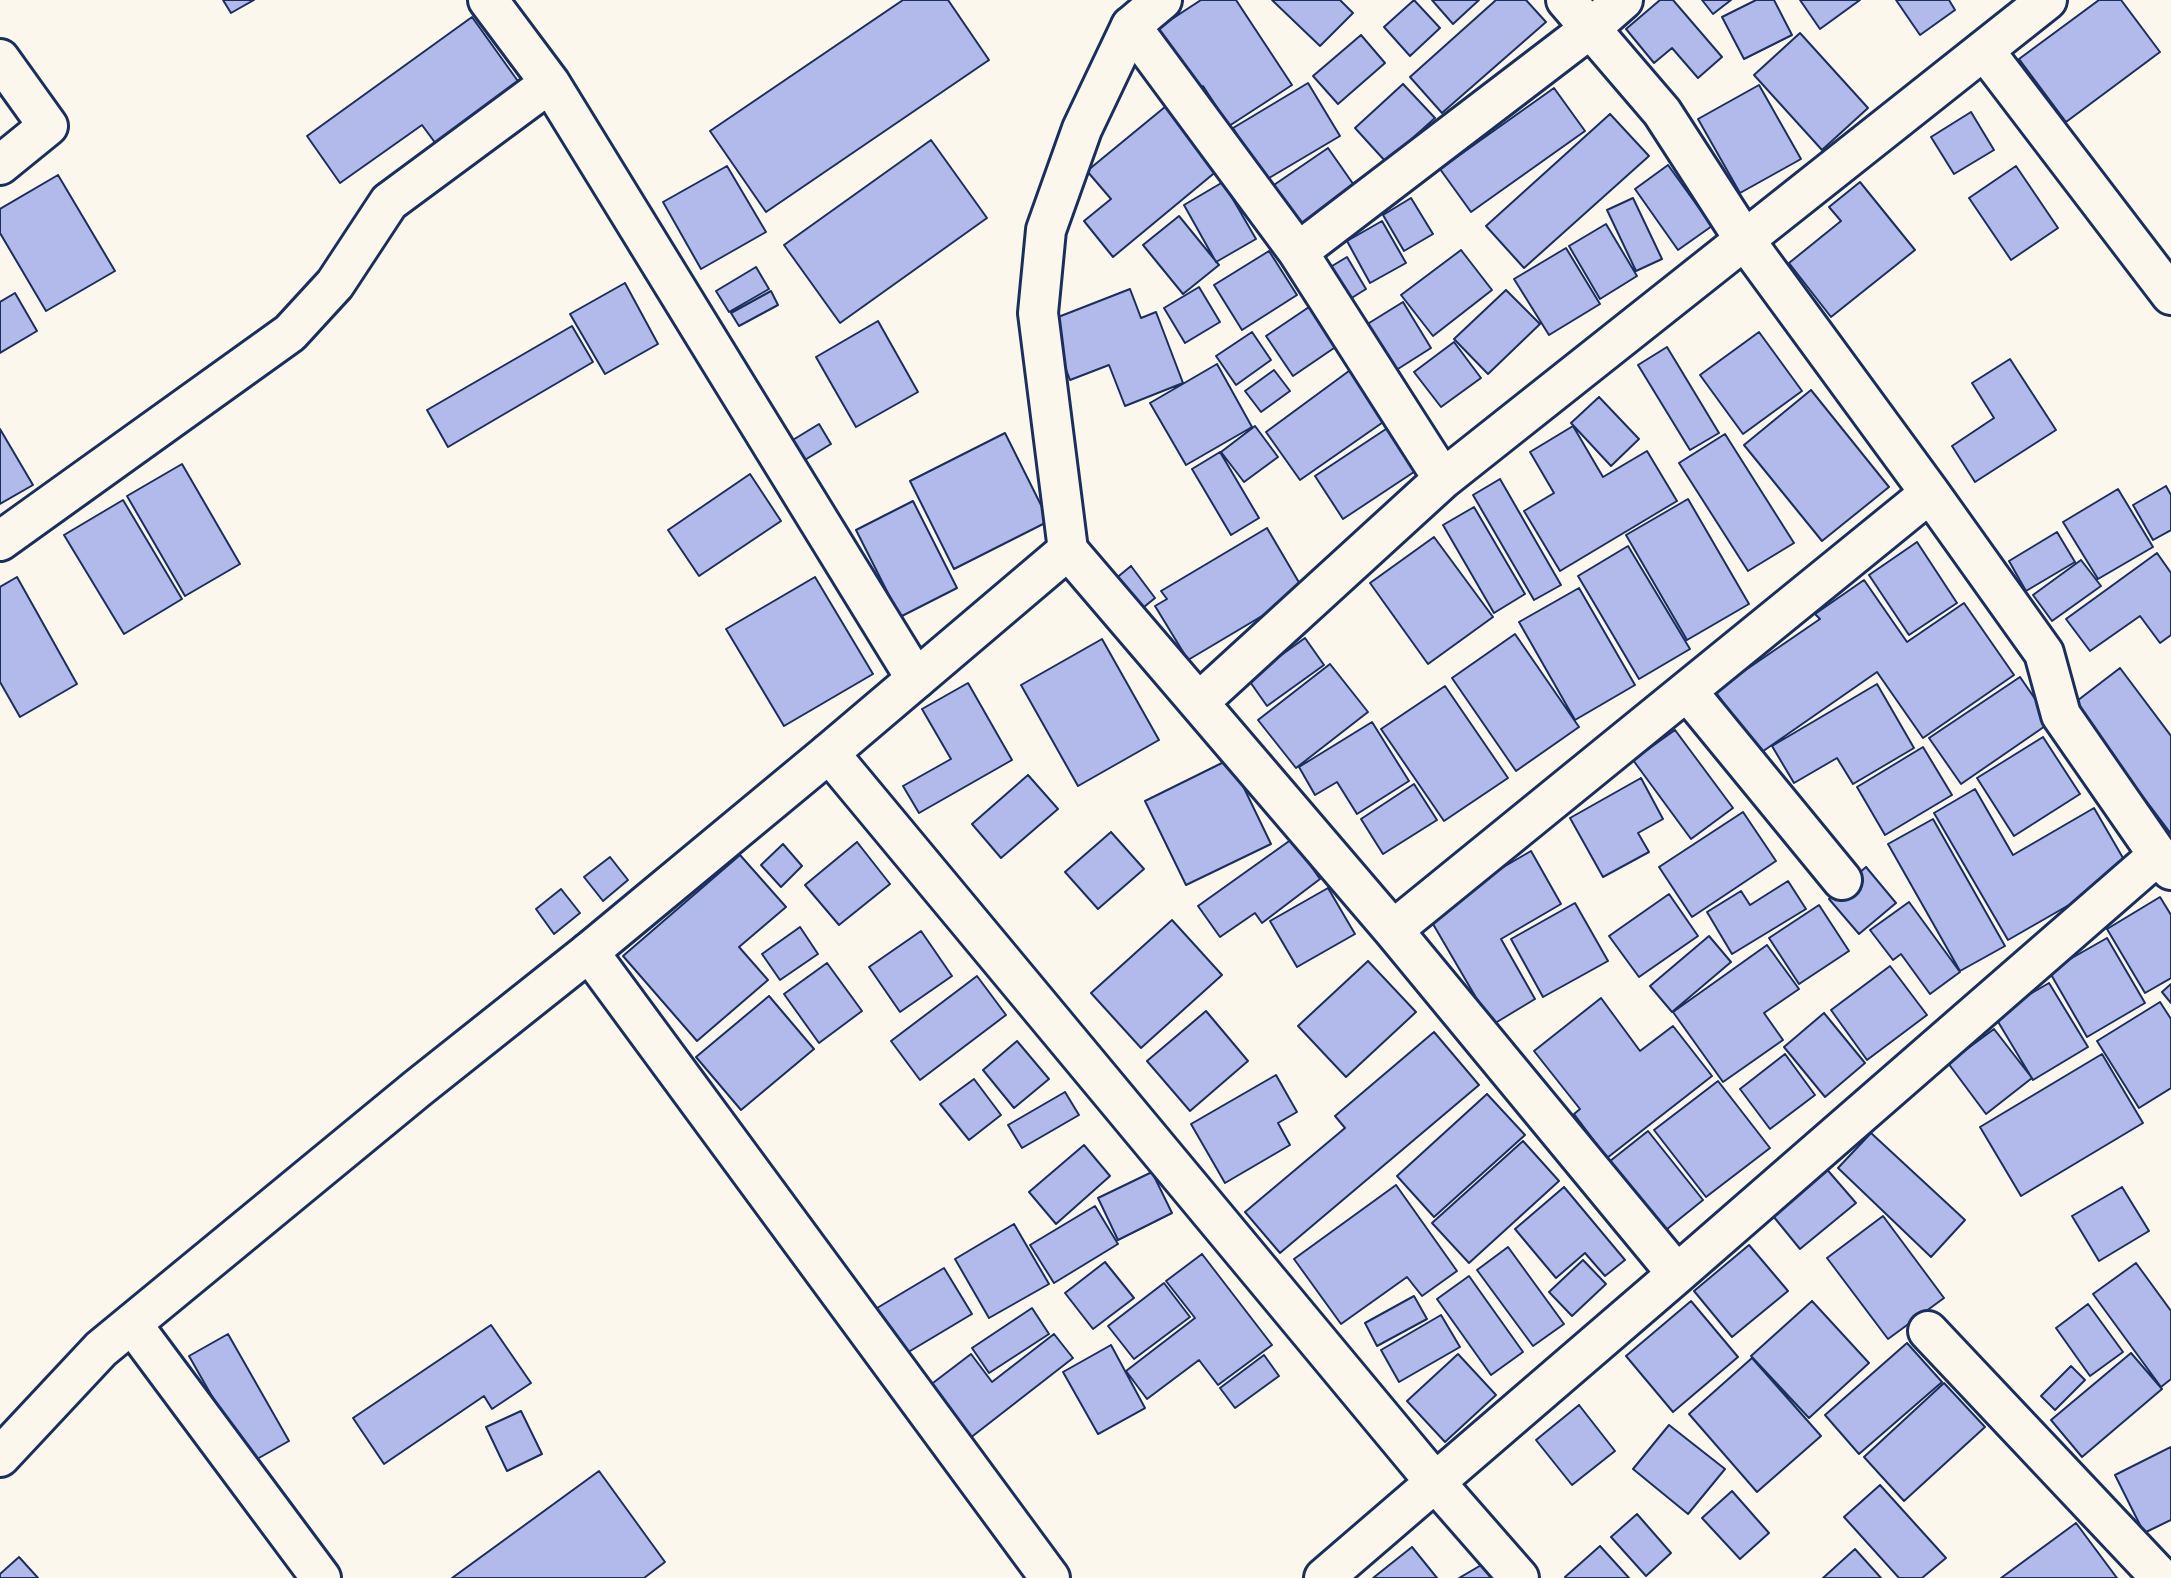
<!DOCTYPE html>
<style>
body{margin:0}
canvas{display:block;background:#fbf7ec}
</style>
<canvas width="2171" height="1578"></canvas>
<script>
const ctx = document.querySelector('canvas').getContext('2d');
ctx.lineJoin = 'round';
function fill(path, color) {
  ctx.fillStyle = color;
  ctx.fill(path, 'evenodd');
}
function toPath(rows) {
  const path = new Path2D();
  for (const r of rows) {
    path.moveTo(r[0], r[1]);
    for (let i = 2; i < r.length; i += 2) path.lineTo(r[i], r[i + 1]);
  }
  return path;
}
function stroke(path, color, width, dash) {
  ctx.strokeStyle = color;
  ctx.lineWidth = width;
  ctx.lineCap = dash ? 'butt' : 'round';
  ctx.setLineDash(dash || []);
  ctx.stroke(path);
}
const building = toPath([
 [223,0,254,0,231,13,223,0],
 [903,0,948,0,989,60,766,212,710,131,903,0],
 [1201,0,1236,0,1292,85,1229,126,1203,86,1189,95,1149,34,1201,0],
 [1272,0,1340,0,1353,13,1320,46,1272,0],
 [1414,0,1440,28,1410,56,1384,27,1414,0],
 [1432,0,1479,0,1453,24,1432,0],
 [1496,0,1526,0,1546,22,1442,113,1410,77,1496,0],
 [1660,0,1673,0,1722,57,1698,78,1672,48,1654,63,1626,29,1660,0],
 [1702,0,1731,0,1713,14,1702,0],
 [1756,0,1774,0,1792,35,1744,59,1722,17,1756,0],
 [1800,0,1860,0,1820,29,1800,0],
 [1896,0,1949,0,1955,10,1920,35,1896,0],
 [2099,0,2121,0,2160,52,2066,122,2019,59,2099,0],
 [472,17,520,84,436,144,422,125,340,183,307,136,472,17],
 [1800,33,1868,108,1822,150,1754,75,1800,33],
 [1361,35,1385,63,1338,104,1313,76,1361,35],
 [1308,83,1340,136,1264,181,1233,128,1308,83],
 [1403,84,1435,118,1386,162,1355,128,1403,84],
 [1759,85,1801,159,1740,193,1698,119,1759,85],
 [1554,88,1585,131,1471,212,1440,169,1554,88],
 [1171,102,1224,165,1113,257,1084,221,1111,199,1087,171,1171,102],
 [1971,112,1994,150,1954,174,1931,137,1971,112],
 [1610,114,1649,156,1524,268,1486,226,1610,114],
 [931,140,987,218,840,323,784,245,931,140],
 [1328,148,1356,188,1300,228,1271,187,1328,148],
 [1668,165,1712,226,1678,250,1635,189,1668,165],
 [727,166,766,232,701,269,663,202,727,166],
 [2016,166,2058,228,2011,260,1969,198,2016,166],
 [58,175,115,271,46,311,0,233,0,209,58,175],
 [1223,182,1256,239,1216,262,1184,205,1223,182],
 [1860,182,1915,250,1831,317,1789,263,1841,221,1829,207,1860,182],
 [1411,198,1433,234,1404,251,1383,215,1411,198],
 [1633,198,1662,259,1636,271,1607,210,1633,198],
 [1179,216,1219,265,1183,294,1143,245,1179,216],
 [1382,221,1406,263,1370,283,1347,241,1382,221],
 [1606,224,1637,276,1600,299,1569,246,1606,224],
 [1566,248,1600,304,1549,335,1514,279,1566,248],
 [1461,250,1492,290,1433,336,1401,295,1461,250],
 [1269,251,1297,295,1242,330,1214,285,1269,251],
 [1347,257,1366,289,1342,304,1322,272,1347,257],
 [756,267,769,289,729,312,716,291,756,267],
 [625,283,658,344,605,374,570,314,625,283],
 [1199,287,1220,322,1185,343,1164,308,1199,287],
 [1130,289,1141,318,1156,312,1183,383,1125,406,1109,365,1070,380,1048,321,1130,289],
 [1506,290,1540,324,1488,374,1454,339,1506,290],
 [771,291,778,305,739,326,731,313,771,291],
 [15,293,37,331,0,353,0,302,15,293],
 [1403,302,1431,348,1390,374,1361,328,1403,302],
 [1309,307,1337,346,1293,376,1266,336,1309,307],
 [878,321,918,392,856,427,816,357,878,321],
 [572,326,593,362,448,447,427,410,572,326],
 [1252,332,1271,360,1236,385,1216,356,1252,332],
 [1759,332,1802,391,1743,434,1700,375,1759,332],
 [1454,342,1481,378,1441,407,1414,372,1454,342],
 [1667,347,1719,433,1690,450,1638,365,1667,347],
 [2010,359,2056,430,1975,482,1952,446,1994,418,1972,383,2010,359],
 [1217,364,1252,427,1186,465,1150,403,1217,364],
 [1353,368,1389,418,1300,480,1266,432,1353,368],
 [1274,370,1290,391,1261,412,1245,391,1274,370],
 [1811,390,1889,487,1822,541,1744,445,1811,390],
 [1599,397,1639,439,1611,466,1571,423,1599,397],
 [819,424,831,444,790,469,778,449,819,424],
 [1255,426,1278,457,1244,482,1221,452,1255,426],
 [1573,426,1603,477,1647,451,1677,501,1560,571,1524,511,1554,493,1530,452,1573,426],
 [1389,427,1417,470,1343,519,1315,476,1389,427],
 [0,429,33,485,0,504,0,429],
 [1005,433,1049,521,954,569,910,481,1005,433],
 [1725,434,1794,543,1748,571,1679,463,1725,434],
 [1220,452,1259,518,1231,535,1192,469,1220,452],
 [182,464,240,564,185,596,127,496,182,464],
 [750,474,781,521,699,576,668,530,750,474],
 [1500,479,1561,585,1534,600,1473,495,1500,479],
 [2166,486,2171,495,2171,530,2153,540,2133,505,2166,486],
 [2118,489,2153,547,2098,579,2063,522,2118,489],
 [1688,499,1749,604,1687,640,1626,535,1688,499],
 [123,500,182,599,124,634,64,535,123,500],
 [913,501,957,588,900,617,856,530,913,501],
 [1474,507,1525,594,1494,613,1443,525,1474,507],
 [1267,528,1304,591,1188,660,1155,606,1167,599,1161,591,1267,528],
 [2057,532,2075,562,2026,591,2009,561,2057,532],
 [1434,537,1493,617,1428,664,1370,583,1434,537],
 [1917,542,1957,603,1909,635,1869,575,1917,542],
 [1628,546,1690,649,1639,679,1578,576,1628,546],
 [2157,553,2171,573,2171,635,2160,643,2140,616,2090,651,2066,619,2157,553],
 [2081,560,2101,586,2052,621,2033,595,2081,560],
 [1131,566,1155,598,1133,616,1109,584,1131,566],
 [17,577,77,684,20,717,0,682,0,587,17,577],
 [815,577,873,674,784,726,726,629,815,577],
 [1864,580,1907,642,1964,603,2014,675,1923,738,1877,672,1759,754,1715,691,1820,619,1815,614,1864,580],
 [1579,588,1635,685,1575,720,1519,622,1579,588],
 [1515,634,1579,727,1516,771,1452,678,1515,634],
 [1305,638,1324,665,1267,706,1248,679,1305,638],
 [1102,639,1159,740,1078,786,1021,685,1102,639],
 [1330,664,1368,712,1296,768,1258,720,1330,664],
 [2120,668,2171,736,2171,834,2073,704,2120,668],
 [2020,677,2051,722,1961,784,1929,738,2020,677],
 [968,683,1012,760,919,813,903,786,951,759,922,709,968,683],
 [1877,684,1914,748,1853,784,1837,758,1794,783,1772,746,1877,684],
 [1445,686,1508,778,1444,821,1381,729,1445,686],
 [1372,722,1409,781,1357,814,1337,782,1315,795,1299,767,1372,722],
 [1675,730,1733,808,1691,839,1633,760,1675,730],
 [2043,737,2080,794,2014,836,1977,778,2043,737],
 [1923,747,1952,795,1885,835,1857,787,1923,747],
 [1230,759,1271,844,1186,885,1145,801,1230,759],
 [1028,775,1058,809,1001,858,972,824,1028,775],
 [1641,778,1663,819,1638,833,1649,852,1603,877,1570,818,1641,778],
 [1414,784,1437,820,1383,854,1361,819,1414,784],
 [1975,789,2013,855,2094,808,2130,870,2008,940,1934,813,1975,789],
 [1743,812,1776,861,1692,917,1659,867,1743,812],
 [1933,819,2005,946,1960,971,1888,844,1933,819],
 [1111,832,1144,869,1098,909,1065,872,1111,832],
 [1292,839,1320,879,1262,923,1255,913,1220,937,1198,906,1292,839],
 [857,842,890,884,839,925,805,885,857,842],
 [783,844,802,866,781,887,761,865,783,844],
 [1531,851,1561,904,1501,939,1535,999,1492,1025,1426,912,1531,851],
 [740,855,786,907,739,947,768,980,697,1041,623,956,740,855],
 [610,857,628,880,603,901,584,877,610,857],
 [1866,867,1896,903,1859,934,1829,899,1866,867],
 [1788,881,1806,909,1732,954,1707,912,1741,891,1750,905,1788,881],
 [1328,888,1355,934,1297,967,1270,921,1328,888],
 [561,889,580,913,554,934,536,909,561,889],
 [1669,894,1698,936,1639,977,1609,936,1669,894],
 [2160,897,2171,915,2171,978,2145,993,2107,929,2160,897],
 [1909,902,1960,972,1930,994,1901,954,1893,960,1870,930,1909,902],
 [1575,903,1608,961,1543,997,1511,939,1575,903],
 [1819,905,1849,951,1799,984,1769,938,1819,905],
 [1172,920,1222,975,1141,1048,1091,993,1172,920],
 [800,927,818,954,780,980,762,954,800,927],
 [921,931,952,976,900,1012,869,967,921,931],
 [1709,936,1731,962,1672,1012,1650,986,1709,936],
 [2107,938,2145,1003,2087,1037,2049,971,2107,938],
 [1767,945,1799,989,1764,1013,1783,1040,1723,1082,1673,1012,1767,945],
 [1368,961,1416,1012,1346,1077,1298,1026,1368,961],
 [827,963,862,1011,819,1043,784,994,827,963],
 [1890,966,1927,1015,1867,1060,1831,1010,1890,966],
 [977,976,1006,1015,920,1080,891,1041,977,976],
 [2049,983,2088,1047,2033,1080,1994,1015,2049,983],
 [2171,984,2171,1003,2162,992,2171,984],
 [769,996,814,1049,741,1110,696,1057,769,996],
 [1601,998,1640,1051,1673,1026,1712,1076,1607,1158,1574,1114,1580,1109,1534,1051,1601,998],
 [2160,1002,2171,1019,2171,1088,2139,1108,2097,1041,2160,1002],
 [1206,1011,1248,1061,1190,1111,1147,1061,1206,1011],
 [1824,1013,1865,1063,1825,1097,1784,1047,1824,1013],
 [1994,1029,2032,1078,1986,1114,1948,1063,1994,1029],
 [1434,1032,1479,1085,1280,1253,1245,1212,1345,1128,1335,1116,1434,1032],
 [1017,1041,1049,1079,1014,1108,983,1070,1017,1041],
 [1785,1054,1815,1095,1770,1129,1740,1089,1785,1054],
 [2102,1054,2143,1123,2021,1196,1980,1127,2102,1054],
 [1276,1075,1297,1112,1278,1123,1290,1145,1225,1183,1191,1124,1276,1075],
 [974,1079,1001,1115,969,1140,940,1104,974,1079],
 [1718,1081,1770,1148,1706,1197,1654,1130,1718,1081],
 [1065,1092,1079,1115,1022,1148,1008,1125,1065,1092],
 [1487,1094,1525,1135,1434,1217,1397,1176,1487,1094],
 [1648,1131,1703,1200,1656,1238,1600,1169,1648,1131],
 [1871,1133,1965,1220,1931,1257,1838,1168,1871,1133],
 [1523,1141,1559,1181,1469,1263,1432,1223,1523,1141],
 [1084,1145,1110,1176,1056,1224,1029,1192,1084,1145],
 [1824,1166,1856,1203,1800,1249,1769,1211,1824,1166],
 [1152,1172,1172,1213,1118,1240,1098,1198,1152,1172],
 [1396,1185,1457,1271,1422,1296,1407,1277,1341,1324,1294,1259,1396,1185],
 [1564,1187,1625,1260,1605,1276,1585,1253,1556,1278,1515,1229,1564,1187],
 [2122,1187,2149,1231,2099,1261,2072,1216,2122,1187],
 [1095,1206,1118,1244,1054,1283,1030,1245,1095,1206],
 [1883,1216,1944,1298,1888,1339,1827,1258,1883,1216],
 [1014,1224,1049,1284,989,1318,955,1259,1014,1224],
 [1749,1245,1788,1291,1732,1337,1694,1291,1749,1245],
 [1508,1247,1564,1324,1533,1346,1477,1270,1508,1247],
 [1202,1254,1272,1345,1218,1385,1199,1360,1147,1399,1126,1371,1195,1318,1166,1281,1202,1254],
 [1583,1260,1606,1284,1572,1316,1549,1292,1583,1260],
 [1105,1262,1134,1298,1093,1329,1065,1293,1105,1262],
 [2136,1263,2171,1311,2171,1379,2161,1387,2093,1294,2136,1263],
 [944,1268,972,1314,895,1360,867,1314,944,1268],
 [1469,1276,1523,1352,1491,1375,1437,1299,1469,1276],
 [1164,1283,1190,1317,1134,1359,1108,1326,1164,1283],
 [1414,1296,1427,1319,1377,1346,1365,1323,1414,1296],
 [1691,1301,1738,1357,1673,1412,1626,1356,1691,1301],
 [1812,1301,1869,1363,1809,1418,1751,1356,1812,1301],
 [2088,1304,2123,1352,2090,1376,2056,1328,2088,1304],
 [1032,1308,1049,1334,989,1373,972,1348,1032,1308],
 [1441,1315,1460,1347,1399,1382,1381,1350,1441,1315],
 [491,1325,531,1383,492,1409,484,1396,384,1464,353,1418,491,1325],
 [228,1334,289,1441,250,1463,189,1356,228,1334],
 [1054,1334,1073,1358,965,1442,925,1389,971,1354,992,1382,1054,1334],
 [1907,1343,1942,1382,1859,1454,1825,1415,1907,1343],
 [1111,1345,1145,1408,1098,1434,1063,1372,1111,1345],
 [2131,1353,2162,1389,2082,1457,2051,1420,2131,1353],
 [1458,1354,1496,1395,1445,1442,1407,1401,1458,1354],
 [1264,1355,1279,1376,1235,1408,1220,1388,1264,1355],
 [1752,1358,1821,1436,1757,1492,1689,1414,1752,1358],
 [2071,1366,2085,1380,2055,1410,2041,1396,2071,1366],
 [1944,1383,1985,1427,1904,1501,1864,1457,1944,1383],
 [1579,1405,1615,1451,1572,1485,1536,1440,1579,1405],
 [521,1411,542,1454,507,1471,486,1427,521,1411],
 [1669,1425,1725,1469,1688,1514,1633,1469,1669,1425],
 [2171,1447,2171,1520,2144,1533,2115,1475,2171,1447],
 [599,1471,665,1562,644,1578,452,1578,599,1471],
 [1880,1485,1946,1558,1922,1578,1899,1578,1844,1517,1880,1485],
 [1732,1491,1769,1533,1740,1559,1702,1518,1732,1491],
 [1637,1514,1671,1553,1646,1576,1611,1537,1637,1514],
 [2076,1523,2117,1578,2001,1578,2076,1523],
 [1600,1546,1629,1578,1566,1578,1565,1577,1600,1546],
 [1412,1547,1437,1578,1373,1578,1412,1547],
 [1855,1549,1881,1578,1823,1578,1855,1549],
 [19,1557,38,1578,0,1578,0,1574,19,1557],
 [1483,1564,1491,1578,1459,1578,1483,1564]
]);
fill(building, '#b2baeb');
stroke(building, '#1b2f5e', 2);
const street = toPath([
 [488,0,550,83,916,679],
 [1566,0,1662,112,1744,239,1930,493,2044,653,2061,715,2158,855,2171,870],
 [1131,26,1298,252,1591,28,1623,0],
 [1984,50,2171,295],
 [0,59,48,126,0,165],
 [1298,252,1443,479],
 [0,541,290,333,335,284,389,202,550,83],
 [1068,550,1393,930,1677,1274],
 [1687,691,1842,880],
 [1199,702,1443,479,2047,0],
 [829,753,1435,1482,1519,1578],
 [1393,930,1930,493],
 [589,952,1050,1578],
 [132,1324,321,1578],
 [1928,1331,2161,1578],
 [1324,1578,1677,1274,2158,855]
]);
const secondary = toPath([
 [0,1457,101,1349,418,1088,589,952,829,753,1068,550,1038,313,1046,230,1082,129,1131,26,1162,0]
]);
stroke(street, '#1b2f5e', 44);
stroke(secondary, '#1b2f5e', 44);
stroke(street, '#fbf7ec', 38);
stroke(secondary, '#fbf7ec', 38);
</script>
